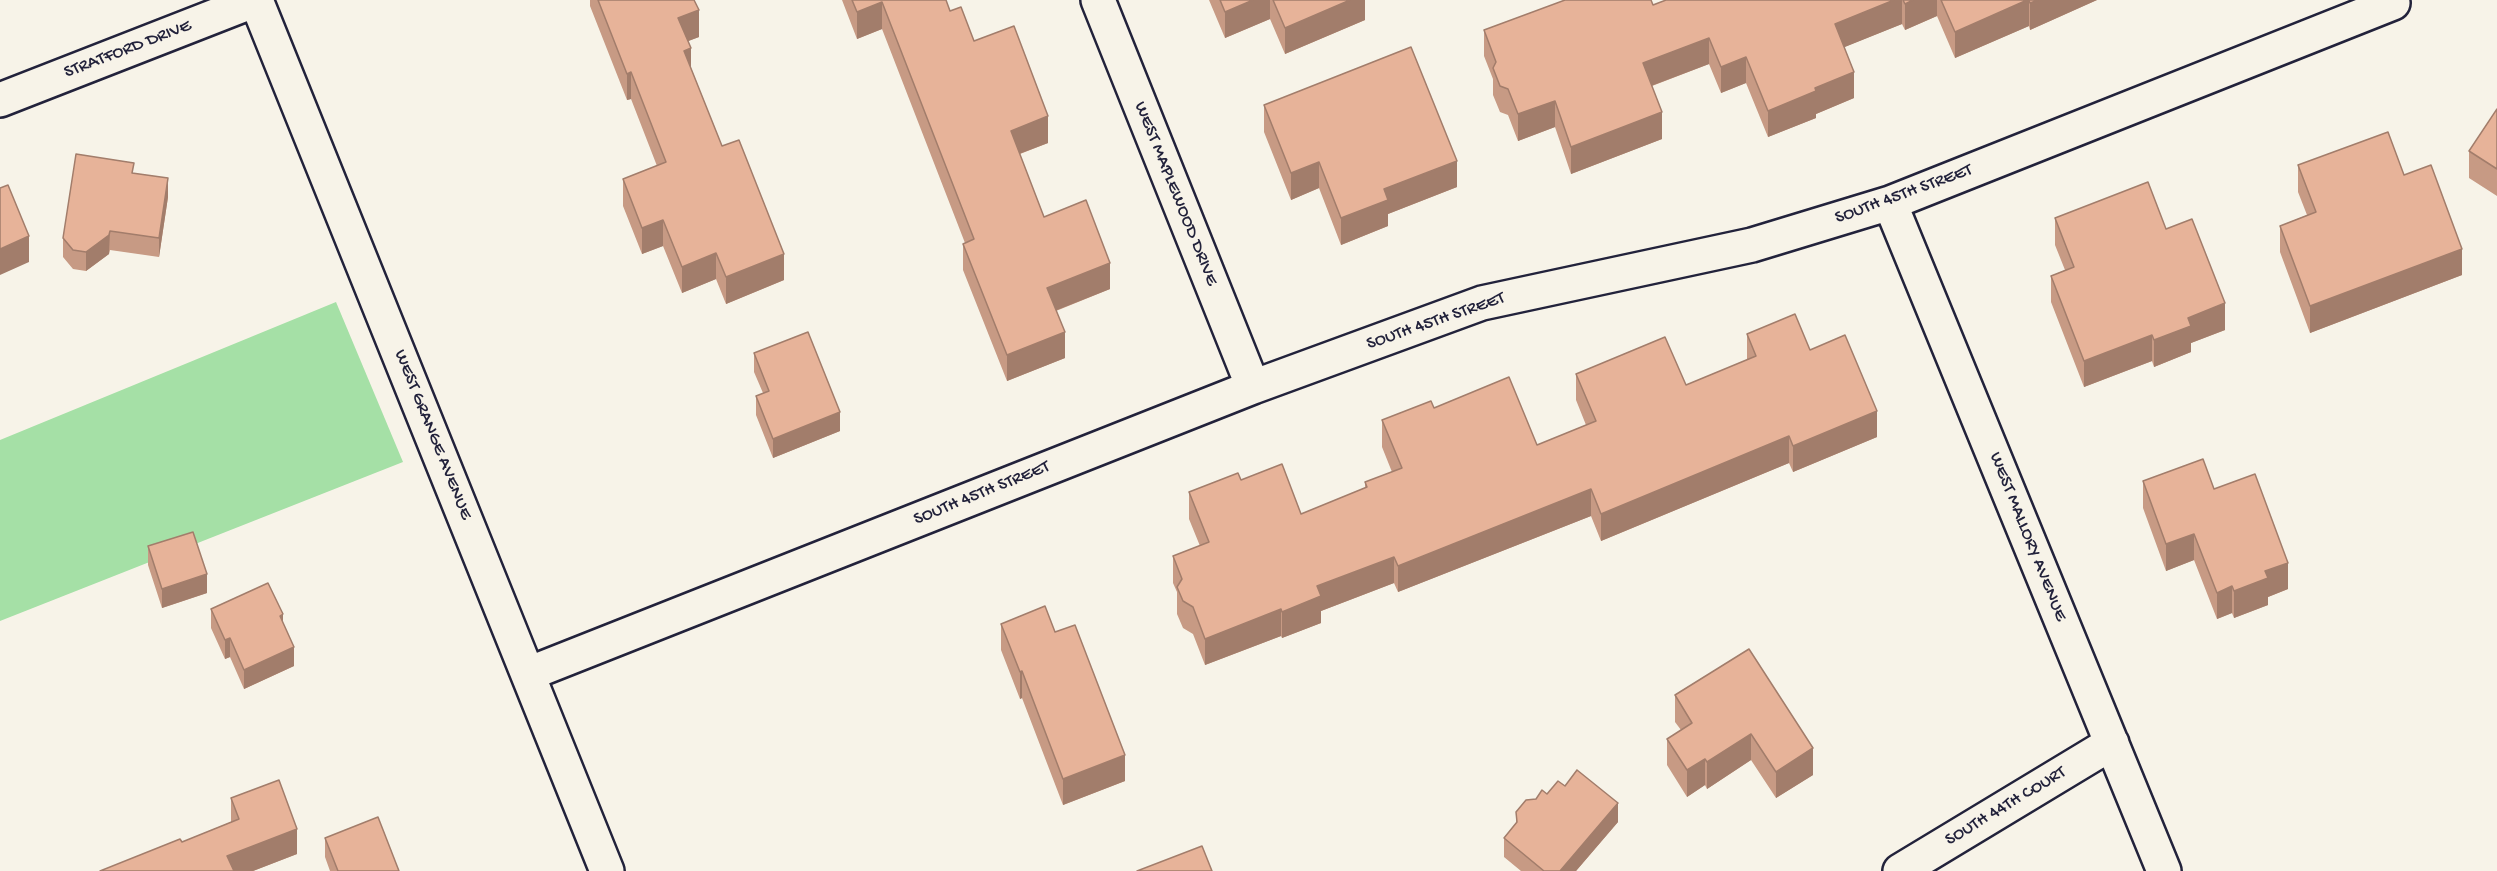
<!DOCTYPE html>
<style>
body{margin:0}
canvas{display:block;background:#f7f3e8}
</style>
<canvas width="2497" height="871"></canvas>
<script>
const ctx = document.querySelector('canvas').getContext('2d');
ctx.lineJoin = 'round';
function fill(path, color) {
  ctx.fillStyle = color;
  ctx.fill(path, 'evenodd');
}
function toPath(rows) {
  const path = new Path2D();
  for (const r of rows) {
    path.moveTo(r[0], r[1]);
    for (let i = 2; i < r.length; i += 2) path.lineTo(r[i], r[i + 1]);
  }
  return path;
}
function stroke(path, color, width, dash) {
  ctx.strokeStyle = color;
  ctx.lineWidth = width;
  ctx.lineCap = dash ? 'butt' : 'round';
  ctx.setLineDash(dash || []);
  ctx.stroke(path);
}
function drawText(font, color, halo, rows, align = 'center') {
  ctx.font = font + ' "Gochi Hand",sans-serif';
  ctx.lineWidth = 4.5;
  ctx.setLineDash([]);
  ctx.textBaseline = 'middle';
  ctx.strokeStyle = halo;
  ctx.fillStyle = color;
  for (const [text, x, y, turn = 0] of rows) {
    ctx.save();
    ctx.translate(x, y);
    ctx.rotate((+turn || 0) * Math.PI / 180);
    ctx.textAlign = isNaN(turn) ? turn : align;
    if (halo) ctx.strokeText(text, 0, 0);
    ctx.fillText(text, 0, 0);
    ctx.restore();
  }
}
fill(toPath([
 [336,302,403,462,0,621,0,440]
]), '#a5e0a6');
const minor = toPath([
 [256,0,607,871],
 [1098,0,1253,387],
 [0,100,256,0],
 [1890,203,2164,871],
 [528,674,1253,387,1482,303,1752,245,1890,203,2393,3,2391,0],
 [1900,871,2112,743]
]);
stroke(minor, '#22223b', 38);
stroke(minor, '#f7f3e8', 33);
fill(toPath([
 [590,0,694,0,699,37,688,41,691,68,722,146,784,280,726,304,716,279,682,293,663,246,642,254,623,206,623,179,657,166,631,99,627,100,590,6],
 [842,0,946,0,950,11,974,41,1048,143,1020,154,1044,217,1110,289,1056,311,1065,358,1007,381,963,270,963,244,965,243,882,29,857,39],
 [1209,0,1365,0,1365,20,1285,54,1270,19,1225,38],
 [1666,0,2097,0,2030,30,2029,26,1955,58,1937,16,1905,30,1902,24,1844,47,1854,98,1816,114,1816,118,1768,137,1746,83,1721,93,1709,64,1652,86,1662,139,1571,174,1555,127,1518,141,1508,115,1500,112,1493,95,1493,79,1484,56,1484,30,1653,5],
 [1264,105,1457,187,1388,214,1388,226,1341,245,1319,188,1291,200,1264,132],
 [2497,109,2497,196,2469,178,2469,151],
 [2298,165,2404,175,2462,275,2310,333,2280,252,2280,226,2307,215,2298,192],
 [134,173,168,197,159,257,110,250,109,254,86,271,73,269,63,257,63,238],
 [2055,218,2166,229,2225,330,2191,343,2191,352,2154,367,2152,361,2084,387,2051,302,2051,276,2065,270,2055,245],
 [1747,334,1810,350,1877,437,1793,472,1789,463,1601,541,1591,516,1398,592,1394,583,1321,611,1321,623,1282,638,1281,636,1205,665,1193,634,1183,628,1177,614,1177,592,1173,583,1173,556,1200,546,1189,519,1189,492,1241,480,1301,514,1365,488,1365,482,1392,472,1382,447,1382,420,1434,408,1537,445,1586,425,1576,400,1576,374,1686,385,1747,360],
 [754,353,840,431,773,458,756,415,756,396,763,393,754,372],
 [2143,481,2214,489,2288,589,2268,597,2268,605,2234,618,2232,613,2217,619,2194,560,2166,571,2143,508],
 [148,546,207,593,162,608,148,565],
 [211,609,283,624,294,666,244,689,230,657,225,659,211,628],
 [1001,624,1055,632,1125,781,1063,805,1022,698,1020,699,1001,650],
 [1749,649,1813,775,1776,798,1751,760,1707,789,1705,785,1687,797,1667,765,1667,739,1681,730,1675,722,1675,695],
 [1565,786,1618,822,1576,871,1521,871,1504,857,1504,838,1516,823,1516,812,1536,799],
 [231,798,297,854,253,871,100,871,182,842,231,822],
 [325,838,399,871,330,871,325,857]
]), '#c79a84');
fill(toPath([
 [1253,0,1270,0,1270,19,1225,38,1225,12],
 [1350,0,1365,0,1365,20,1285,54,1285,28],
 [1894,0,1902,0,1902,24,1835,51,1835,24],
 [1913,0,1937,0,1937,16,1905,30,1905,4],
 [2027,0,2029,0,2029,26,1955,58,1955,32],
 [2038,0,2097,0,2030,30,2030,3],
 [882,2,882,29,857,39,857,12],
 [699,10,699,37,678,45,678,18],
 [1709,38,1709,64,1643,89,1643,63],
 [691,48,691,75,684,51],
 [1746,57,1746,83,1721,93,1721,67],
 [631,72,631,99,627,100,627,74],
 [1854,72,1854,98,1816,114,1816,118,1768,137,1768,111,1815,88],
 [1555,101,1555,127,1518,141,1518,114],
 [1662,112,1662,139,1571,174,1571,147],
 [1048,116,1048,143,1011,157,1011,131],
 [1457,161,1457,187,1388,214,1388,226,1341,245,1341,218,1384,189],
 [1319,162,1319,188,1291,200,1291,173],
 [168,178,168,197,159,257,159,238],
 [663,220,663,246,642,254,642,228],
 [110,231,109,254,86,271,86,252],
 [29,236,29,262,0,275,0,249],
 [2462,249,2462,275,2310,333,2310,306],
 [716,253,716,279,682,293,682,267],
 [784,254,784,280,726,304,726,277],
 [1110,263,1110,289,1047,314,1047,288],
 [2225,303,2225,330,2191,343,2191,352,2154,367,2154,340,2188,318],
 [1065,332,1065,358,1007,381,1007,355],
 [2152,335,2152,361,2084,387,2084,361],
 [1877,411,1877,437,1793,472,1793,446],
 [840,412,840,431,773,458,773,439],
 [1789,436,1789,463,1601,541,1601,514],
 [1591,489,1591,516,1398,592,1398,566],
 [2194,534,2194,560,2166,571,2166,544],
 [1394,557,1394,583,1321,611,1321,623,1282,638,1282,612,1317,586],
 [2288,563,2288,589,2268,597,2268,605,2234,618,2234,591,2265,571],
 [207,574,207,593,162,608,162,589],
 [2232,586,2232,613,2217,619,2217,593],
 [1281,609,1281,636,1205,665,1205,639],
 [283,614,283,633,280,616],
 [230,638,230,657,225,659,225,640],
 [294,647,294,666,244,689,244,670],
 [1022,671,1022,698,1020,699,1020,672],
 [1751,734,1751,760,1707,789,1707,762],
 [1813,748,1813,775,1776,798,1776,772],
 [1125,755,1125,781,1063,805,1063,779],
 [1705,759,1705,785,1687,797,1687,770],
 [1618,803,1618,822,1576,871,1560,871],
 [297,829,297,854,253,871,227,871,227,856]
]), '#a27d6b');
const building = toPath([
 [598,0,694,0,699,10,678,18,691,48,684,51,722,146,739,140,784,254,726,277,716,253,682,267,663,220,642,228,623,179,666,162,631,72,627,74,598,0],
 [852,0,946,0,950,11,961,7,974,41,1014,26,1048,116,1011,131,1044,217,1086,200,1110,263,1047,288,1065,332,1007,355,963,244,974,239,882,2,857,12,852,0],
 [1220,0,1253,0,1225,12,1220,0],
 [1273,0,1350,0,1285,28,1273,0],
 [1565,0,1651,0,1653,5,1666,0,1894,0,1835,24,1854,72,1815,88,1816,91,1768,111,1746,57,1721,67,1709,38,1643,63,1662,112,1571,147,1555,101,1518,114,1508,89,1500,86,1493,68,1496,62,1484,30,1565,0],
 [1903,0,1913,0,1905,4,1903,0],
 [1941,0,2027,0,1955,32,1941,0],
 [2029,0,2038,0,2030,3,2029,0],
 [1411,47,1457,161,1384,189,1388,200,1341,218,1319,162,1291,173,1264,105,1411,47],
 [2497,109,2497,169,2469,151,2497,109],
 [2388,132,2404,175,2431,165,2462,249,2310,306,2280,226,2316,212,2298,165,2388,132],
 [76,154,134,163,132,173,168,178,159,238,110,231,109,235,86,252,73,250,63,238,76,154],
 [2148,182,2166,229,2192,219,2225,303,2188,318,2191,326,2154,340,2152,335,2084,361,2051,276,2074,267,2055,218,2148,182],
 [8,185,29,236,0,249,0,188,8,185],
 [1795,314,1810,350,1845,335,1877,411,1793,446,1789,436,1601,514,1591,489,1398,566,1394,557,1317,586,1321,596,1282,612,1281,609,1205,639,1193,607,1183,601,1177,587,1182,579,1173,556,1209,542,1189,492,1238,473,1241,480,1282,464,1301,514,1367,487,1365,482,1402,468,1382,420,1431,401,1434,408,1509,377,1537,445,1596,421,1576,374,1665,337,1686,385,1756,356,1747,334,1795,314],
 [808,332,840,412,773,439,756,396,769,391,754,353,808,332],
 [2203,459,2214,489,2255,474,2288,563,2265,571,2268,578,2234,591,2232,586,2217,593,2194,534,2166,544,2143,481,2203,459],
 [193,532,207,574,162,589,148,546,193,532],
 [268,583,283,614,280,616,294,647,244,670,230,638,225,640,211,609,268,583],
 [1045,606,1055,632,1075,625,1125,755,1063,779,1022,671,1020,672,1001,624,1045,606],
 [1749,649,1813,748,1776,772,1751,734,1707,762,1705,759,1687,770,1667,739,1692,723,1675,695,1749,649],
 [1577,770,1618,803,1560,871,1544,871,1504,838,1517,822,1516,812,1526,800,1536,799,1542,790,1547,794,1558,781,1565,786,1577,770],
 [279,780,297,829,227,856,234,871,100,871,180,839,182,842,239,819,231,798,279,780],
 [378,817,399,871,338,871,325,838,378,817],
 [1202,846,1212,871,1137,871,1202,846]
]);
fill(building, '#e7b399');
stroke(building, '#a27d6b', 1.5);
drawText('18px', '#22223b', '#f7f3e8', [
 ["STRATFORD DRIVE",128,50,-21],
 ["WEST MAPLEWOOD DRIVE",1175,194,68],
 ["SOUTH 45TH STREET",1904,195,-20],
 ["SOUTH 45TH STREET",1436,322,-19],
 ["WEST GRANGE AVENUE",432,435,68],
 ["SOUTH 45TH STREET",982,494,-22],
 ["WEST MALLORY AVENUE",2027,537,68],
 ["SOUTH 44TH COURT",2006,807,-31]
]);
</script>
